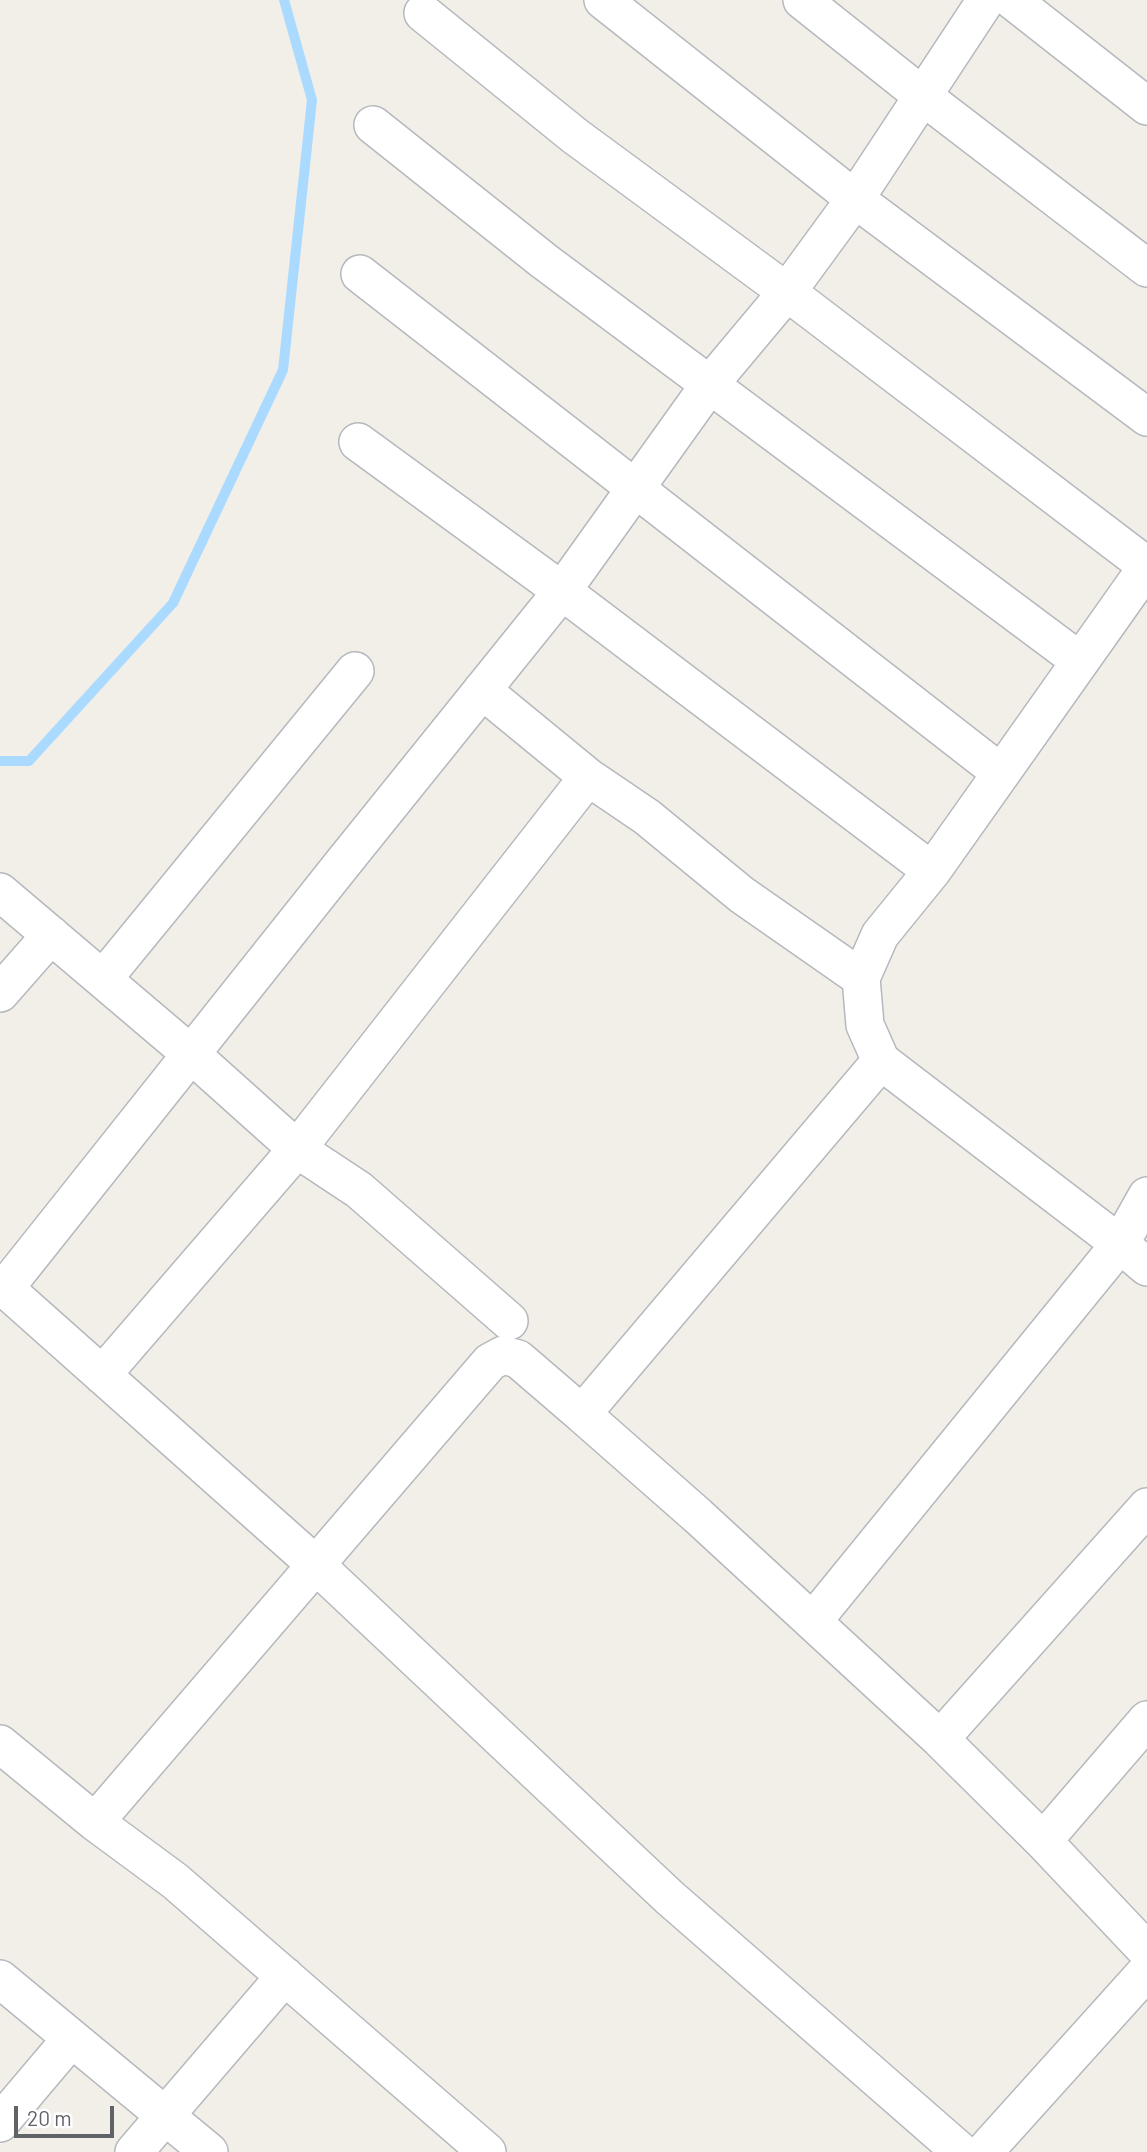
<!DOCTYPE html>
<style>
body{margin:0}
#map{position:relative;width:1147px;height:2152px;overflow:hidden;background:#f1efe8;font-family:Barlow,sans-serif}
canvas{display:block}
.scale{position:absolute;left:14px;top:2106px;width:100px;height:32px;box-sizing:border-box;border:4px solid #5f6368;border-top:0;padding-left:9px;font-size:21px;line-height:24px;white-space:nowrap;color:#5f6368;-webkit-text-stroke:5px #fff;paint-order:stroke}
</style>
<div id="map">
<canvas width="1147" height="2152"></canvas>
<div class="scale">20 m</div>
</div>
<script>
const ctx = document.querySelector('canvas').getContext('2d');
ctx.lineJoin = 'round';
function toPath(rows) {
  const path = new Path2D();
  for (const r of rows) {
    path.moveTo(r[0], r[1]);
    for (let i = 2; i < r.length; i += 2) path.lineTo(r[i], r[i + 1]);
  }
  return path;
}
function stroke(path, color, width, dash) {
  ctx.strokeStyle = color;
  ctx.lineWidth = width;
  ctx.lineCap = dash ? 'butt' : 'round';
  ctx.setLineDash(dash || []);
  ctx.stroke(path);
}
stroke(toPath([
 [0,761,29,761,173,603,283,370,312,100,284,0]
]), '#aadaff', 10);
const minor = toPath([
 [603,0,855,199,1147,417],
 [802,0,924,97,1147,268],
 [1012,0,1147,106],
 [423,13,575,136,787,292,1147,566],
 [373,125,544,261,1080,661],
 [360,274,1001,773],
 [358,442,562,591,932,871],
 [482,690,588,777,647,817,742,895,861,978],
 [0,892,192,1055,297,1149,359,1190,509,1321],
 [103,979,355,671],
 [0,993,51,935],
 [881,1061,865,1025,861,978,880,935,932,871,1147,567],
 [0,1284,316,1565,669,1897,961,2152],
 [5,1288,343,863,562,591,710,384,787,292,855,199,986,0],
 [102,1375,297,1149,588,777],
 [582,1414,698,1516,940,1739,1043,1841,1147,1951],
 [813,1621,1120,1244,1147,1196],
 [940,1739,1147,1507],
 [0,1744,95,1822,175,1881,487,2152],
 [95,1822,490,1362,503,1355,518,1359,582,1414,881,1061,1120,1244,1147,1267],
 [1043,1841,1147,1720],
 [0,1979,209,2152],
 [0,2123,71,2039],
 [134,2152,285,1976],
 [984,2152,1147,1971]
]);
stroke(minor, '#b5b8bc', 40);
stroke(minor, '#fff', 37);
</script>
